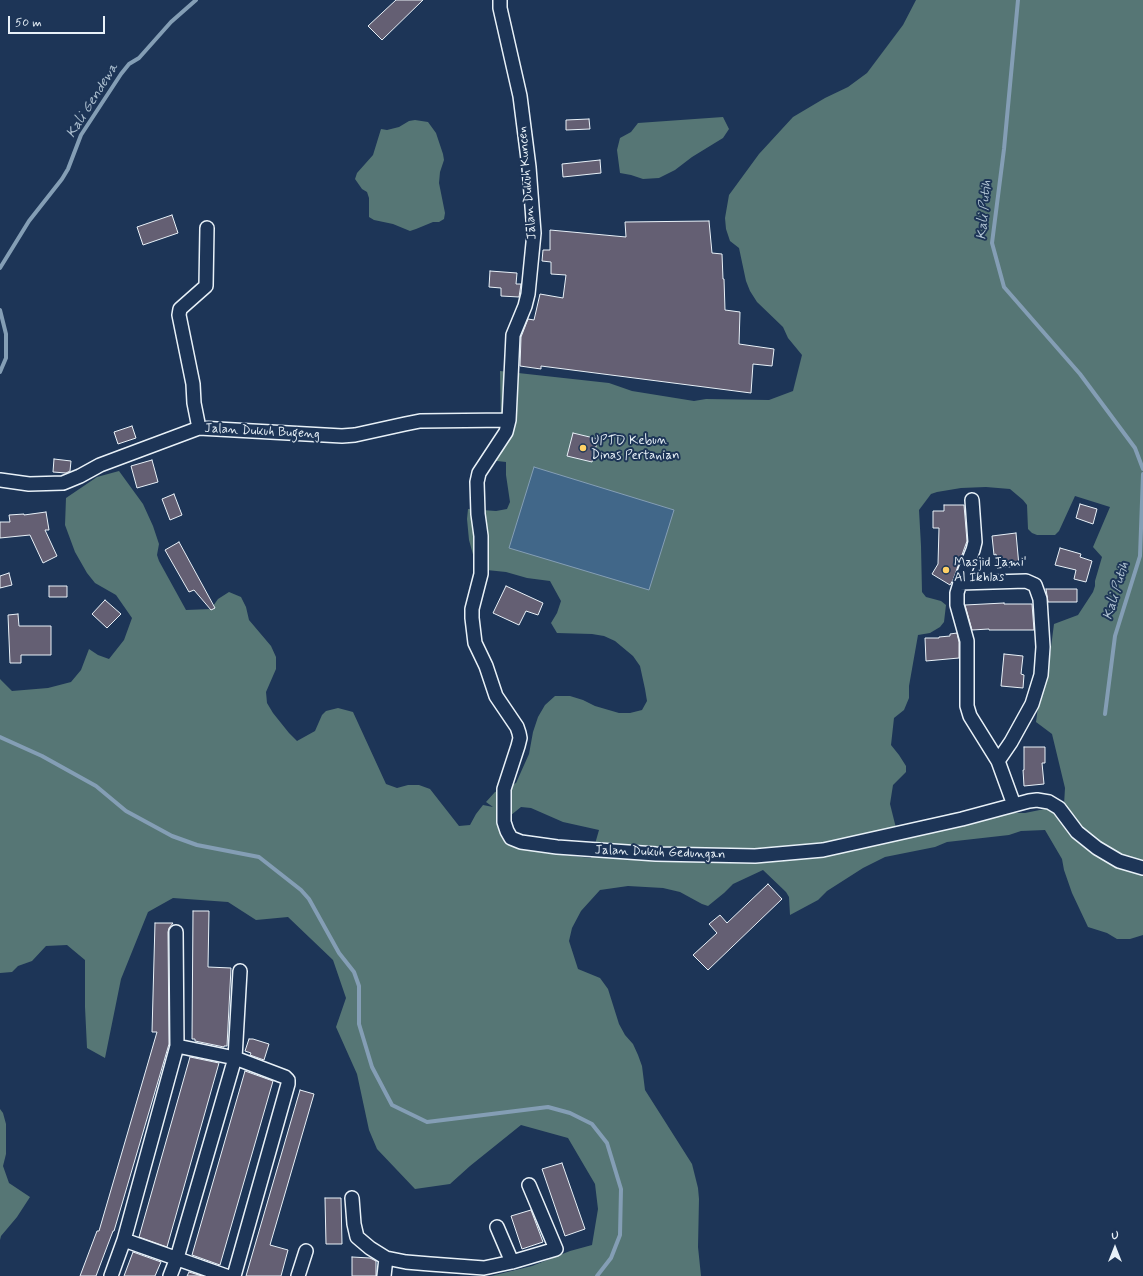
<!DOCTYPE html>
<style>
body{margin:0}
#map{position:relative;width:1143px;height:1276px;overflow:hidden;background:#1d3557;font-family:Mynerve,sans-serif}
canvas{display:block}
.north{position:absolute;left:1095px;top:1228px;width:40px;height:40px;-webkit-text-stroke:3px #1d3557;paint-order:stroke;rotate:0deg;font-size:11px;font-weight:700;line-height:16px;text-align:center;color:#e8f1f8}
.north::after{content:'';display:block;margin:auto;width:14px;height:18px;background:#e8f1f8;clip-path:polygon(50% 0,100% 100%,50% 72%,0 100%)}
.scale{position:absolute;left:8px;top:16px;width:97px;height:18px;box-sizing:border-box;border:2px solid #e8f1f8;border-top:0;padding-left:5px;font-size:12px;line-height:14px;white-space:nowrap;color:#e8f1f8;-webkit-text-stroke:3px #1d3557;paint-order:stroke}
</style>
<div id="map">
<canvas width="1143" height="1276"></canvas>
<div class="north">U</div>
<div class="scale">50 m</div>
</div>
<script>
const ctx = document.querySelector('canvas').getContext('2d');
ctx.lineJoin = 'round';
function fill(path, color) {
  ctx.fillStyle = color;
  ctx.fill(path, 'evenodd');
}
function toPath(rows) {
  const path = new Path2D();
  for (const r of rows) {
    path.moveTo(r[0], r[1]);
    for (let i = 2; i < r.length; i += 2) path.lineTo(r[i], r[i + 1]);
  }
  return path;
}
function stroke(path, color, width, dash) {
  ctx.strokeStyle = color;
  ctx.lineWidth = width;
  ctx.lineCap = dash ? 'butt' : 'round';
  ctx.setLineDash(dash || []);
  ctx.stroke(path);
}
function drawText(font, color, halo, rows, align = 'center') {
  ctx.font = font + ' Mynerve,sans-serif';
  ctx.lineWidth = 4;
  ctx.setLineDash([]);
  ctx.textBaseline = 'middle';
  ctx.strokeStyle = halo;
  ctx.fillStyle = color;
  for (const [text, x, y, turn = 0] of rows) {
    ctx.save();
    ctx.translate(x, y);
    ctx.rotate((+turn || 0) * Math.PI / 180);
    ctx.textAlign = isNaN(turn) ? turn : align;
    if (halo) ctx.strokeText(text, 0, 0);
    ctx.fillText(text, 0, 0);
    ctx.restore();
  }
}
fill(toPath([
 [916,0,1143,0,1143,935,1130,939,1117,939,1107,933,1088,927,1072,893,1064,870,1062,859,1045,830,1021,831,1009,835,947,842,935,847,885,857,863,868,827,891,818,900,790,915,789,897,786,892,763,870,733,884,724,893,708,906,702,904,680,892,663,888,628,886,600,890,581,911,572,928,569,941,578,969,600,978,608,989,619,1024,625,1035,633,1044,638,1055,642,1066,645,1090,692,1164,698,1188,699,1199,698,1247,701,1276,491,1276,532,1266,570,1251,592,1245,598,1209,595,1184,568,1138,521,1125,470,1166,450,1184,415,1189,377,1149,369,1130,357,1074,336,1027,346,998,333,960,288,917,256,920,228,902,173,898,148,912,121,979,105,1058,87,1048,85,1007,85,960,67,945,46,946,32,961,18,966,12,972,0,973,0,679,12,691,48,688,71,682,81,670,89,649,98,655,109,659,124,640,132,618,116,595,95,583,87,573,75,552,65,525,66,498,97,477,119,471,143,504,153,526,159,544,157,555,159,561,186,610,211,609,218,599,229,592,241,597,246,607,249,620,271,646,276,657,276,669,266,692,267,703,273,713,289,733,297,741,315,731,322,715,326,711,338,708,353,712,386,784,397,788,408,785,419,785,430,789,459,826,470,825,476,814,483,805,493,807,486,802,495,792,516,783,529,754,533,732,538,717,545,705,555,696,570,696,583,700,595,706,619,713,630,713,642,710,647,701,645,689,640,666,633,656,615,641,604,636,592,634,557,633,551,623,557,613,561,601,550,581,527,578,506,572,477,569,469,540,467,519,468,509,496,511,507,509,510,502,506,475,506,462,479,459,501,428,500,371,609,383,632,391,694,401,706,399,769,400,793,391,802,355,788,338,783,327,757,302,750,291,746,281,739,248,730,241,726,229,725,218,729,195,759,154,793,117,825,98,848,87,867,73,903,25],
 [986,487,1010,489,1023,500,1027,505,1028,529,1032,533,1037,535,1055,535,1059,531,1075,496,1110,507,1093,547,1102,557,1095,581,1095,586,1093,592,1078,615,1054,624,1048,670,1038,707,1036,722,1052,734,1065,788,1064,805,1025,813,963,812,951,813,938,819,896,828,890,804,893,785,906,772,906,766,899,755,891,745,894,718,904,710,909,698,909,686,918,635,930,633,940,627,944,622,946,605,941,601,926,597,922,592,921,546,919,510,931,494,937,492,961,488],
 [521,807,531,808,563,822,599,830,591,858,544,853,522,848,500,824],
 [723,117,729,129,723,138,692,157,675,170,659,178,643,179,631,175,620,173,617,150,620,138,631,132,638,123],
 [415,120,428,122,436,133,443,154,444,160,440,172,439,183,445,213,444,219,439,222,433,222,416,229,410,231,393,224,374,220,369,217,369,198,367,192,362,189,355,179,357,173,373,155,381,129,387,130,399,127,409,121],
 [0,1109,3,1113,6,1124,6,1154,3,1166,9,1183,30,1197,17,1217,1,1236,0,1240]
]), '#567675');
const water = toPath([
 [534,467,674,510,649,590,509,548,534,467]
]);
fill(water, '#416789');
stroke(water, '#849eb5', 1);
stroke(toPath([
 [1018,0,1004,149,992,243,1004,287,1080,374,1135,448,1143,469],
 [0,268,29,221,62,179,68,169,81,135,121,74,129,64,139,58,171,22,196,0],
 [0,310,6,334,6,358,0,372],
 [1105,714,1115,636,1140,556,1143,474],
 [0,737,42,756,96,786,126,811,172,836,197,845,259,857,301,890,309,899,339,953,354,972,359,986,359,1024,372,1067,392,1105,427,1122,548,1107,570,1113,592,1124,607,1143,621,1189,620,1235,611,1258,597,1276]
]), '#849eb5', 4);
const building = toPath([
 [396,0,423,0,382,40,368,26,396,0],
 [589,119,590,129,566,130,566,120,589,119],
 [600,160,601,173,563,177,562,164,600,160],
 [172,215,178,233,143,245,137,227,172,215],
 [709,221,712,253,722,254,723,279,724,279,725,310,740,312,739,344,774,349,772,366,753,364,751,393,541,366,541,369,520,366,521,337,528,319,534,320,540,294,563,298,566,275,551,274,551,262,542,261,543,250,550,250,550,230,626,237,625,222,709,221],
 [490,271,517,273,516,284,521,284,519,297,501,296,501,288,489,287,490,271],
 [132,426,136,438,118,444,114,432,132,426],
 [573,433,598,439,592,462,567,456,573,433],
 [54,459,71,461,70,471,66,473,53,472,54,459],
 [152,460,158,482,137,488,131,466,152,460],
 [174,494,182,515,170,520,162,499,174,494],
 [1080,504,1097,509,1093,524,1076,518,1080,504],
 [944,505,964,505,967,541,953,580,950,585,932,574,938,564,939,528,933,528,933,511,944,511,944,505],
 [46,512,49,530,45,530,57,556,43,563,30,535,0,538,0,522,10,522,9,515,24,514,24,515,46,512],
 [1016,533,1019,566,997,568,996,554,994,555,992,536,1016,533],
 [179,542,215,608,211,610,194,590,189,592,165,550,179,542],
 [1060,548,1081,554,1080,557,1092,561,1086,582,1074,579,1076,570,1055,565,1060,548],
 [9,573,12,585,0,588,0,576,9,573],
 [49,586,67,586,67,597,49,597,49,586],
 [506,586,543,603,538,615,526,611,519,625,493,613,506,586],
 [1046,589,1077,589,1077,602,1048,602,1046,589],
 [105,600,121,614,107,628,92,614,105,600],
 [1004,603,1004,604,1032,604,1034,630,989,630,989,629,972,630,965,605,1004,603],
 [18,614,19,626,51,626,51,655,21,655,21,663,10,663,8,615,18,614],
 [957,633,959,642,959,658,926,661,925,638,939,638,939,637,950,636,950,634,957,633],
 [1004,654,1023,656,1021,674,1024,675,1023,688,1001,686,1004,654],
 [1024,747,1045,747,1045,763,1042,763,1044,784,1024,786,1023,770,1024,770,1024,747],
 [768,884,782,899,708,970,693,955,717,933,709,924,720,915,727,923,768,884],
 [193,911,209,911,208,967,231,968,227,1046,224,1046,224,1047,195,1041,195,1039,192,1039,193,911],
 [155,923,173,923,169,928,168,932,169,1044,114,1231,113,1231,96,1276,80,1276,97,1231,99,1231,157,1032,152,1032,155,923],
 [249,1039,253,1039,269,1044,264,1060,250,1055,251,1053,245,1051,249,1039],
 [190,1057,219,1063,167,1247,139,1237,190,1057],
 [245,1071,273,1081,220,1265,192,1255,245,1071],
 [300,1090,314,1094,270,1245,288,1250,281,1276,246,1276,300,1090],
 [562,1163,585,1229,565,1236,542,1169,562,1163],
 [325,1198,341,1198,342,1244,326,1244,325,1198],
 [531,1210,543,1242,522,1249,511,1216,531,1210],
 [133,1252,161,1262,155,1276,124,1276,133,1252],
 [352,1257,370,1258,376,1261,376,1276,352,1276,352,1257],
 [189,1272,202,1276,187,1276,189,1272]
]);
fill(building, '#645f73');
stroke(building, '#e8f1f8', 1);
const minor = toPath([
 [500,0,500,8,520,96,529,167,534,233,528,294,525,306,513,335,509,420,506,432,479,473,477,482,478,514,481,536,481,574,472,609,472,618,475,643,486,666,496,696,517,727,519,733,520,738,518,746,504,789,504,822,507,831,511,838,521,842,557,847,656,854,755,856,823,850,962,819,1029,801,1037,800,1049,802,1059,808,1077,832,1097,848,1119,861,1143,868],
 [199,428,194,403,193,384,179,315,180,309,206,286,207,228],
 [0,480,29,484,63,483,80,476,100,465,199,428,342,436,355,435,405,424,420,421,509,420],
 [960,583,973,550,975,542,972,500],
 [998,761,1011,742,1032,704,1041,675,1043,647,1040,599,1035,585,1026,581,960,583,957,593,957,605,967,641,967,706,970,716,998,761,1014,805],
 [176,932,177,1046,235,1058,285,1077,288,1080,288,1084,234,1276],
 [352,1198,354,1224,357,1237,370,1248,386,1258,406,1262,430,1264,484,1268,512,1262,556,1249,529,1185],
 [497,1227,512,1262],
 [124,1240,226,1276],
 [111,1276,124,1240,177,1046],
 [170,1276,177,1258,235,1058,240,971],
 [298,1276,306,1251],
 [384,1276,386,1258]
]);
stroke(minor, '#e8f1f8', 16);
stroke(minor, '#1d3557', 13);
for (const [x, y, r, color] of [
 [583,448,4,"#ffd166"],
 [946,570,4,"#ffd166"]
]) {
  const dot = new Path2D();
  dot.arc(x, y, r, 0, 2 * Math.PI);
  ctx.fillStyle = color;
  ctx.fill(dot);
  stroke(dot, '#1d3557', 1.5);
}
drawText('13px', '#e8f1f8', '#1d3557', [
 ["Jalan Dukuh Kuncen",528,183,-95],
 ["Jalan Dukuh Bugeng",262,432,3],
 ["Jalan Dukuh Gedungan",660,853,2]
]);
drawText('13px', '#e8f1f8', '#1d3557', [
 ["UPTD Kebun",591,441],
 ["Dinas Pertanian",591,456],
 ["Masjid Jami'",954,563],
 ["Al Ikhlas",954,578]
], 'left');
drawText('italic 14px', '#aec1d1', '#1d3557', [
 ["Kali Gendewa",93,101,-58],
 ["Kali Putih",985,210,-85],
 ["Kali Putih",1117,591,-73]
]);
</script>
